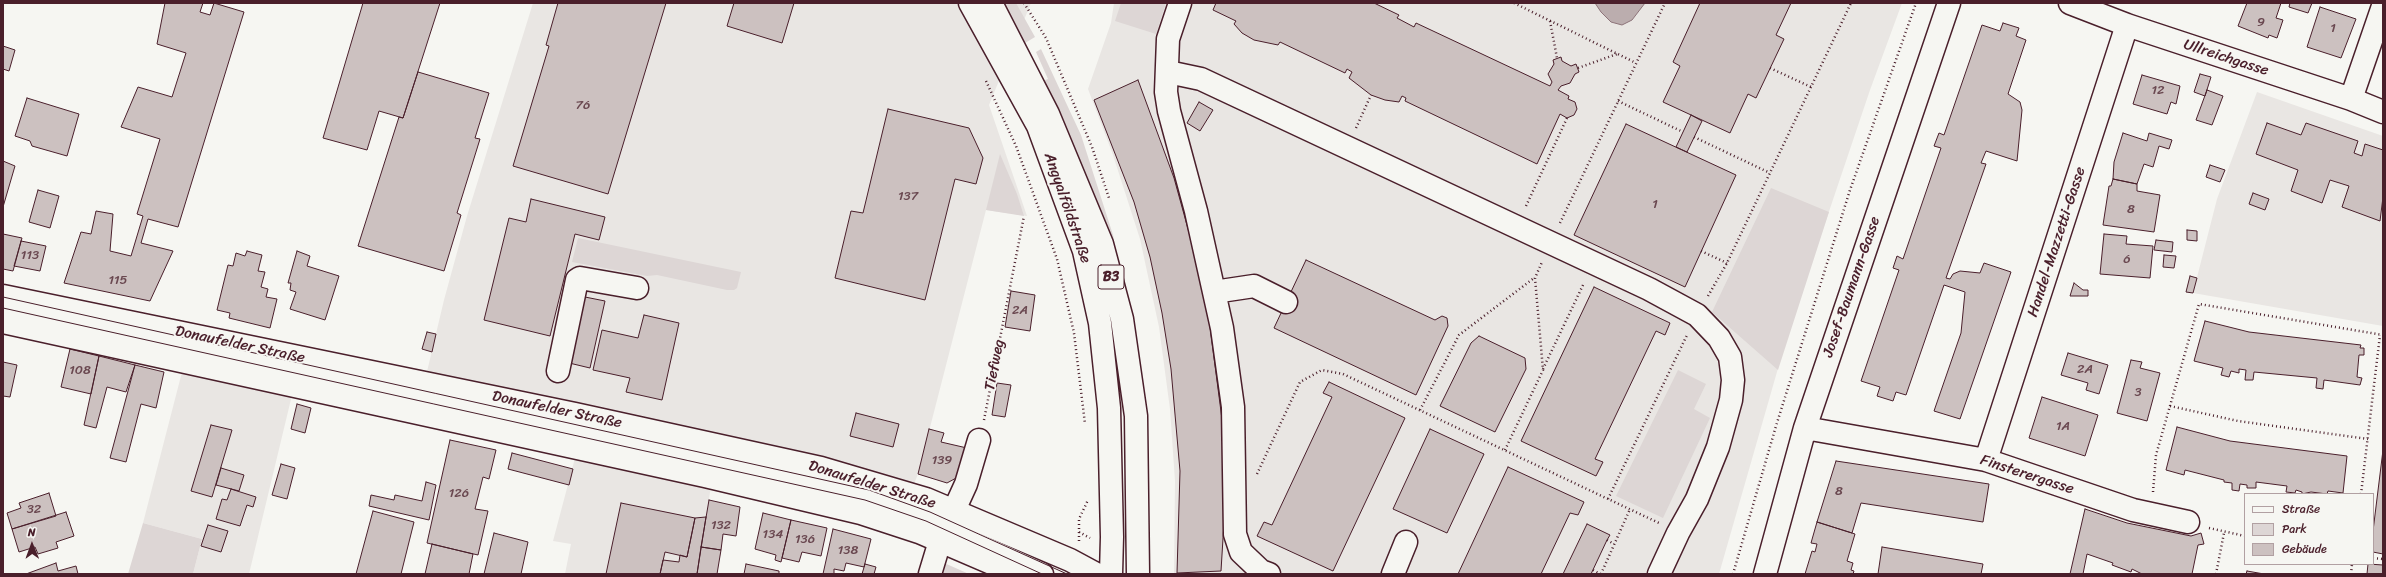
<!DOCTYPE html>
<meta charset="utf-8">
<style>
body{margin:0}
#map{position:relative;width:2386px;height:577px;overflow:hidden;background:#f6f6f2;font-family:Sriracha,sans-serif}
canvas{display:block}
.frame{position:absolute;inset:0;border:4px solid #4a1f2b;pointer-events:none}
.legend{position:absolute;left:2244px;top:493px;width:130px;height:72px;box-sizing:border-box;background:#f6f6f2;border:1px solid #b1a0a2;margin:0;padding:5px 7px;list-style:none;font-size:12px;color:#4a1f2b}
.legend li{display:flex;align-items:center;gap:8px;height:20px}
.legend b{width:20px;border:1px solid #b1a0a2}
.north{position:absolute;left:12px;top:525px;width:40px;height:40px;-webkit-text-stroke:3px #f6f6f2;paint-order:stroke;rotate:359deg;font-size:11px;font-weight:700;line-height:16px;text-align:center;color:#4a1f2b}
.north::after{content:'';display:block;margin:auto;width:14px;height:18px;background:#4a1f2b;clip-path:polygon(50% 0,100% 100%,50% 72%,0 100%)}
</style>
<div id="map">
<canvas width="2386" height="577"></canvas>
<div class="frame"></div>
<ul class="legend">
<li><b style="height:5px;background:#f6f6f2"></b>Straße</li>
<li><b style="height:11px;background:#ddd6d5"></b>Park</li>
<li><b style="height:11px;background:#ccc1c0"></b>Gebäude</li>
</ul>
<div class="north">N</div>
</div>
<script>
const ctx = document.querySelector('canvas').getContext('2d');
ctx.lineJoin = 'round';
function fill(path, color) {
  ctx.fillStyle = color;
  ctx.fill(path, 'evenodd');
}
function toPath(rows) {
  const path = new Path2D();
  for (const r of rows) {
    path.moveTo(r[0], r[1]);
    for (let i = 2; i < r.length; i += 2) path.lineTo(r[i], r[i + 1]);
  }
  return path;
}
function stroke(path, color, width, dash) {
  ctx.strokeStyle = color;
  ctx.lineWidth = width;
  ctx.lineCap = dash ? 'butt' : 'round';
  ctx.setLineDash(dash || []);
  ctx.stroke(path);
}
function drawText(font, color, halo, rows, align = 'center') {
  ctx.font = font + ' Sriracha,sans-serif';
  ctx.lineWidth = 4;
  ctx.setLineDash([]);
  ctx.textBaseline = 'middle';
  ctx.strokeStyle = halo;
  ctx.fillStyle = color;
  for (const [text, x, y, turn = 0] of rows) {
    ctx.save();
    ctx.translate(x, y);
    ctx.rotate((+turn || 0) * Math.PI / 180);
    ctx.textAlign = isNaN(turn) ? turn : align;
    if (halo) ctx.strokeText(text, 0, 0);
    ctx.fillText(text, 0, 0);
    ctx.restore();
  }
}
fill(toPath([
 [533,3,1031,3,989,105,1027,216,986,210,918,474,910,494,715,461,697,574,565,574,571,544,553,541,575,458,416,418,444,300,467,216],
 [1114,3,1902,3,1870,90,1789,330,1719,574,1174,574,1175,481,1170,409,1159,327,1140,239,1113,155,1088,89,1111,23],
 [2257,92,2383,136,2383,326,2193,293,2217,199],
 [182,372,292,395,249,574,193,574,202,539,143,523]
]), '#e9e6e3');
fill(toPath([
 [1002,3,1016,3,1035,37,1025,43],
 [1121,3,1166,3,1156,34,1115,21],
 [1041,49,1081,135,1113,235,1114,240,1110,241,1043,81,1048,79,1036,52],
 [1000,154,1017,194,1024,216,986,210],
 [1771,188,1829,212,1778,370,1712,312],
 [578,238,741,272,737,288,734,290,727,290,657,275,647,276,572,262],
 [1678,370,1706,384,1694,409,1710,418,1663,518,1616,496],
 [143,523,202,539,193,574,128,574],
 [924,555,942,562,969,574,917,574]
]), '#ddd6d5');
const water = toPath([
 [1595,3,1645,3,1632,20,1622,25,1611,22,1601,12,1595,3]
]);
fill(water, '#bbadae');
stroke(water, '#8e747a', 1);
const building = toPath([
 [165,3,203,3,200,12,210,15,214,3,244,12,178,227,148,219,141,243,173,251,150,301,64,283,81,232,91,234,96,211,113,214,110,251,131,256,143,216,137,214,160,139,121,127,138,87,172,97,186,53,157,44,165,3],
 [363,3,440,3,403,118,379,111,367,150,323,138,363,3],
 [558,3,666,3,608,194,513,166,549,46,546,45,558,3],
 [734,3,794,3,782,43,727,26,734,3],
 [1216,3,1374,3,1399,15,1397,18,1414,27,1416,23,1550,86,1552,82,1548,74,1554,64,1553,60,1561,57,1562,61,1571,66,1576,64,1579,72,1575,74,1570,83,1561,86,1558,90,1569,96,1568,99,1575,102,1577,109,1574,115,1567,118,1560,114,1537,164,1405,101,1406,98,1402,96,1399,102,1385,100,1371,95,1349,78,1352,72,1347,69,1345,73,1280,42,1278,45,1254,40,1242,33,1234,24,1236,21,1213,10,1216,3],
 [1700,3,1791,3,1776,35,1784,39,1756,98,1748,94,1730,133,1663,102,1680,66,1673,62,1700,3],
 [2247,3,2281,3,2276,18,2283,20,2277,38,2269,35,2268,38,2238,26,2247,3],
 [2290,3,2312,3,2308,13,2289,7,2290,3],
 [2320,7,2356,19,2341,58,2307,47,2320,7],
 [2003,23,2019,28,2016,36,2026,40,2008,94,2020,102,2022,110,2017,161,1986,151,1981,163,1986,164,1946,278,1950,279,1953,274,1960,271,1980,273,1984,263,2011,272,1960,419,1934,411,1961,333,1965,292,1944,285,1906,395,1896,392,1893,401,1877,396,1880,387,1861,381,1899,270,1893,268,1897,256,1903,259,1941,148,1934,146,1939,133,1944,135,1982,25,2000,31,2003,23],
 [3,46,15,50,9,71,3,69,3,46],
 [418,72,489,93,475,138,480,139,457,213,461,215,444,271,358,246,399,117,403,118,418,72],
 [2200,74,2211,77,2205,96,2194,92,2200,74],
 [2142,75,2180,86,2176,104,2171,102,2167,114,2133,104,2142,75],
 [1138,80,1174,178,1201,276,1210,327,1223,427,1224,522,1221,571,1177,573,1180,471,1171,369,1162,313,1150,257,1134,202,1094,100,1138,80],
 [2207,90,2223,96,2212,125,2196,120,2207,90],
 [27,98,79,114,67,156,32,146,30,141,15,136,27,98],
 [1199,102,1213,110,1200,131,1187,123,1199,102],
 [888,109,969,128,983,158,976,184,955,179,925,300,835,278,851,211,863,213,888,109],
 [1691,115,1702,121,1687,152,1676,147,1691,115],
 [2267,123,2301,135,2306,123,2358,141,2354,153,2362,156,2365,144,2383,150,2383,197,2380,221,2342,207,2349,186,2330,180,2322,203,2291,191,2298,170,2256,154,2267,123],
 [1626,124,1736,175,1685,287,1574,235,1626,124],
 [2123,133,2147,141,2149,133,2172,140,2169,149,2159,146,2153,167,2144,164,2137,184,2113,179,2114,162,2123,133],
 [3,161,15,166,3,207,3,161],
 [2210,165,2225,170,2220,182,2206,177,2210,165],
 [2113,179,2137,184,2137,191,2160,195,2154,232,2103,225,2109,186,2111,186,2113,179],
 [38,190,59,196,50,228,29,222,38,190],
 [2253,193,2269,199,2265,210,2249,204,2253,193],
 [531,199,605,217,599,240,575,234,550,336,484,320,509,218,526,222,531,199],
 [2187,230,2197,231,2197,241,2187,240,2187,230],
 [3,234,22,238,13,271,3,269,3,234],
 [2104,234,2127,236,2126,244,2153,246,2150,278,2100,274,2104,234],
 [2156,240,2173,242,2172,252,2154,250,2156,240],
 [21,241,46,246,40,271,14,266,21,241],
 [247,251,262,255,258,271,265,272,261,287,268,289,266,297,277,299,270,328,229,318,230,313,217,310,228,265,233,266,236,253,245,256,247,251],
 [297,251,310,256,307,266,339,276,325,320,290,309,296,292,290,290,291,283,288,283,297,251],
 [2164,255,2176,256,2174,268,2163,267,2164,255],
 [1306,260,1435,320,1442,316,1447,318,1448,326,1416,395,1274,328,1306,260],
 [2190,276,2197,278,2193,293,2186,292,2190,276],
 [2074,283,2083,290,2088,290,2088,296,2070,296,2074,283],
 [1594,287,1670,323,1665,335,1656,331,1595,459,1603,462,1596,476,1521,441,1594,287],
 [1011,291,1035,295,1030,331,1005,327,1011,291],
 [580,296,605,301,590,368,565,362,580,296],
 [644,315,679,323,662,400,626,392,630,378,593,370,602,330,638,338,644,315],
 [2205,321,2249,332,2361,345,2360,348,2364,348,2364,355,2359,355,2357,377,2362,378,2360,385,2324,380,2323,389,2316,388,2317,378,2254,372,2253,380,2245,380,2246,370,2239,369,2239,373,2231,371,2229,377,2221,375,2223,368,2194,361,2205,321],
 [427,332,436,334,432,352,422,349,427,332],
 [1479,336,1525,358,1526,369,1495,432,1440,406,1471,343,1479,336],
 [70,349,99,356,91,394,61,387,70,349],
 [2068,353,2108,365,2099,394,2086,390,2088,383,2061,375,2068,353],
 [99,356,135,365,126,392,107,387,96,428,84,425,99,356],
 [2131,360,2142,362,2140,368,2160,373,2147,421,2117,413,2131,360],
 [3,362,17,365,10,397,3,396,3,362],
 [135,365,164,372,156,408,141,404,126,462,110,458,135,365],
 [1329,382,1405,418,1333,571,1257,536,1264,522,1272,525,1332,397,1323,393,1329,382],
 [997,383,1011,385,1005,417,992,415,997,383],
 [2042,397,2098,415,2085,456,2029,438,2042,397],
 [297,404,311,408,305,433,291,429,297,404],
 [856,413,899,424,893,447,850,436,856,413],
 [211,425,232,430,212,497,191,491,211,425],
 [2177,427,2230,441,2347,456,2343,493,2328,491,2327,494,2311,492,2302,494,2302,492,2296,490,2295,493,2286,492,2287,486,2256,482,2256,488,2247,488,2247,485,2240,484,2239,491,2232,490,2232,483,2224,482,2224,480,2185,470,2184,475,2166,470,2177,427],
 [929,429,944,433,941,442,967,448,958,477,947,483,918,474,929,429],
 [1430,429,1484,454,1447,533,1393,509,1430,429],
 [450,440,496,450,489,479,483,477,475,509,488,511,478,555,427,543,450,440],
 [2383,450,2383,554,2373,552,2373,531,2383,450],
 [512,453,573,469,569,485,508,469,512,453],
 [1836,461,1989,484,1983,522,1861,503,1852,533,1817,522,1836,461],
 [281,464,295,468,287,499,272,495,281,464],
 [1508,467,1584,502,1578,515,1570,513,1541,574,1458,574,1508,467],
 [221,468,244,475,239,491,216,485,221,468],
 [426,482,436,485,429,520,369,506,371,495,394,500,395,495,422,501,426,482],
 [231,489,256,497,253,507,247,505,240,526,216,519,222,499,227,500,231,489],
 [49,493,56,516,12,529,7,513,21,508,19,503,49,493],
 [709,500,740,507,736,536,723,534,721,550,701,547,709,500],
 [621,503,695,518,687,557,665,552,660,574,606,574,621,503],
 [2085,509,2127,523,2191,536,2201,533,2204,544,2198,545,2192,574,2142,574,2132,569,2131,572,2112,565,2113,563,2087,554,2083,574,2070,574,2085,509],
 [373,511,414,522,401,574,356,574,373,511],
 [66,512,74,536,56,542,58,548,38,554,35,547,19,552,12,529,66,512],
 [763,513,791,520,781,562,775,560,776,555,755,549,763,513],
 [706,517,697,574,660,574,663,560,679,562,680,555,687,557,695,518,706,517],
 [791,520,827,528,821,556,802,552,799,562,782,558,791,520],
 [1817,522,1855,534,1847,561,1853,563,1851,570,1854,571,1853,574,1805,574,1812,551,1815,552,1817,544,1811,543,1817,522],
 [1587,524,1610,535,1607,540,1591,574,1563,574,1587,524],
 [208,525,228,531,221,552,201,546,208,525],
 [833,529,871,539,864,567,846,563,844,571,834,569,834,574,823,574,833,529],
 [494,533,528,542,521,574,484,574,494,533],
 [432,544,473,554,469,574,425,574,432,544],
 [701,547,721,550,717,574,697,574,701,547],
 [1882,547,1983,564,1981,574,1878,574,1882,547],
 [56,563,58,571,76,566,78,574,26,574,56,563],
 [746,564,779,571,779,574,744,574,746,564],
 [865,564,876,567,874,574,862,574,865,564],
 [2368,564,2383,565,2383,574,2367,574,2368,564],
 [2247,571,2264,574,2246,574,2247,571]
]);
fill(building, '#ccc1c0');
stroke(building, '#4a1f2b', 1);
const minor = toPath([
 [1180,3,1168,39,1166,92,1169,111,1196,211,1222,328,1233,407,1235,534,1241,552,1261,571,1269,574],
 [2070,3,2127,25,2351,99,2383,112],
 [1168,72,1201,79,1649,289,1697,315,1719,338,1730,357,1733,380,1731,400,1718,447,1697,499,1678,533,1659,574],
 [2351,99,2383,6],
 [1214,292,1254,286,1286,302],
 [3,308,865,500,926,521,1042,574],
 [558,371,577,280,580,278,637,288],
 [1805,428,1986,460,2133,510,2188,522],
 [1986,460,2127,25],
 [930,574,940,541,966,484,979,440],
 [1393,574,1406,542],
 [1765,574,1805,428,1949,3]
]);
const major = toPath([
 [970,3,1038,126,1084,251,1100,323,1109,408,1112,537,1111,574],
 [991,3,1048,114,1102,244,1122,319,1136,416,1138,574],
 [3,296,575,414,821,468,926,499,1070,560,1096,574],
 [3,322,705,476,861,513,919,532,1017,574]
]);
stroke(minor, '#4a1f2b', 25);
stroke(major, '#4a1f2b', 25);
stroke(toPath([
 [1024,3,1046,38,1092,147,1109,198],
 [1514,3,1636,63],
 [1550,21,1557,58],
 [1578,68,1617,54],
 [1770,68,1811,87],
 [986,81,1016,146,1057,259,1074,333,1085,424],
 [1618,101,1683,132],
 [1356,128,1371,95],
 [1694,137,1770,173],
 [1526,206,1567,118],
 [1560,223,1665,3],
 [1701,251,1727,263],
 [1708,296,1727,263,1851,3],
 [1543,369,1584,283],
 [2170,406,2238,421,2368,439],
 [1420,410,1459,335,1534,278],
 [984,420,1024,216],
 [1505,450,1543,370,1535,278,1542,262],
 [1257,474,1300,382,1322,370,1343,374,1659,523],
 [2153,492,2156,455,2199,304,2383,335],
 [2361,494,2380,335],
 [1608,499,1687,335],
 [2209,528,2245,536],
 [1079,532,1090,538],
 [1607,540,1614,544],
 [1079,541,1079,519,1088,500],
 [2373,558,2383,559],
 [1593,570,1600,574],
 [1601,574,1630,509],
 [1733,574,1776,426,1850,190,1916,3],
 [2216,574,2224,533],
 [2351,574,2352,564]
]), '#4a1f2b', 2.5, [1, 3]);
stroke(minor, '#f6f6f2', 22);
stroke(major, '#f6f6f2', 22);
stroke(toPath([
 [3,297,869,490,930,512,1067,574],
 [3,308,865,500,926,521,1042,574]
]), '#4a1f2b', 1);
drawText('13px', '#6a4850', null, [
 ["9",2261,23],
 ["1",2333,29],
 ["12",2158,91],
 ["76",583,106],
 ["137",908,197],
 ["1",1655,205],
 ["8",2131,210],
 ["113",30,256],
 ["6",2127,260],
 ["115",118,281],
 ["2A",1020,311],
 ["2A",2085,370],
 ["108",80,371],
 ["3",2138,393],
 ["1A",2063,427],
 ["139",942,461],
 ["8",1839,492],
 ["126",459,494],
 ["32",34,510],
 ["132",721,526],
 ["134",773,535],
 ["136",805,540],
 ["138",848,551]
]);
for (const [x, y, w] of [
 [1111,277,26]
]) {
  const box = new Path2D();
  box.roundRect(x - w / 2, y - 12, w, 24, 3);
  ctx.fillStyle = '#f6f6f2';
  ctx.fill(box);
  stroke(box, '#4a1f2b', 1);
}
drawText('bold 14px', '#4a1f2b', null, [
 ["B3",1111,277]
]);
drawText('15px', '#4a1f2b', '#f6f6f2', [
 ["Ullreichgasse",2226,58,18],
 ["Angyalföldstraße",1067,208,71],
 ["Handel-Mazzetti-Gasse",2057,242,-72],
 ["Josef-Baumann-Gasse",1852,287,-71],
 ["Donaufelder Straße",240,345,12],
 ["Tiefweg",995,365,-79],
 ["Donaufelder Straße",557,410,12],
 ["Finsterergasse",2027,475,18],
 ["Donaufelder Straße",872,485,17]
]);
</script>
